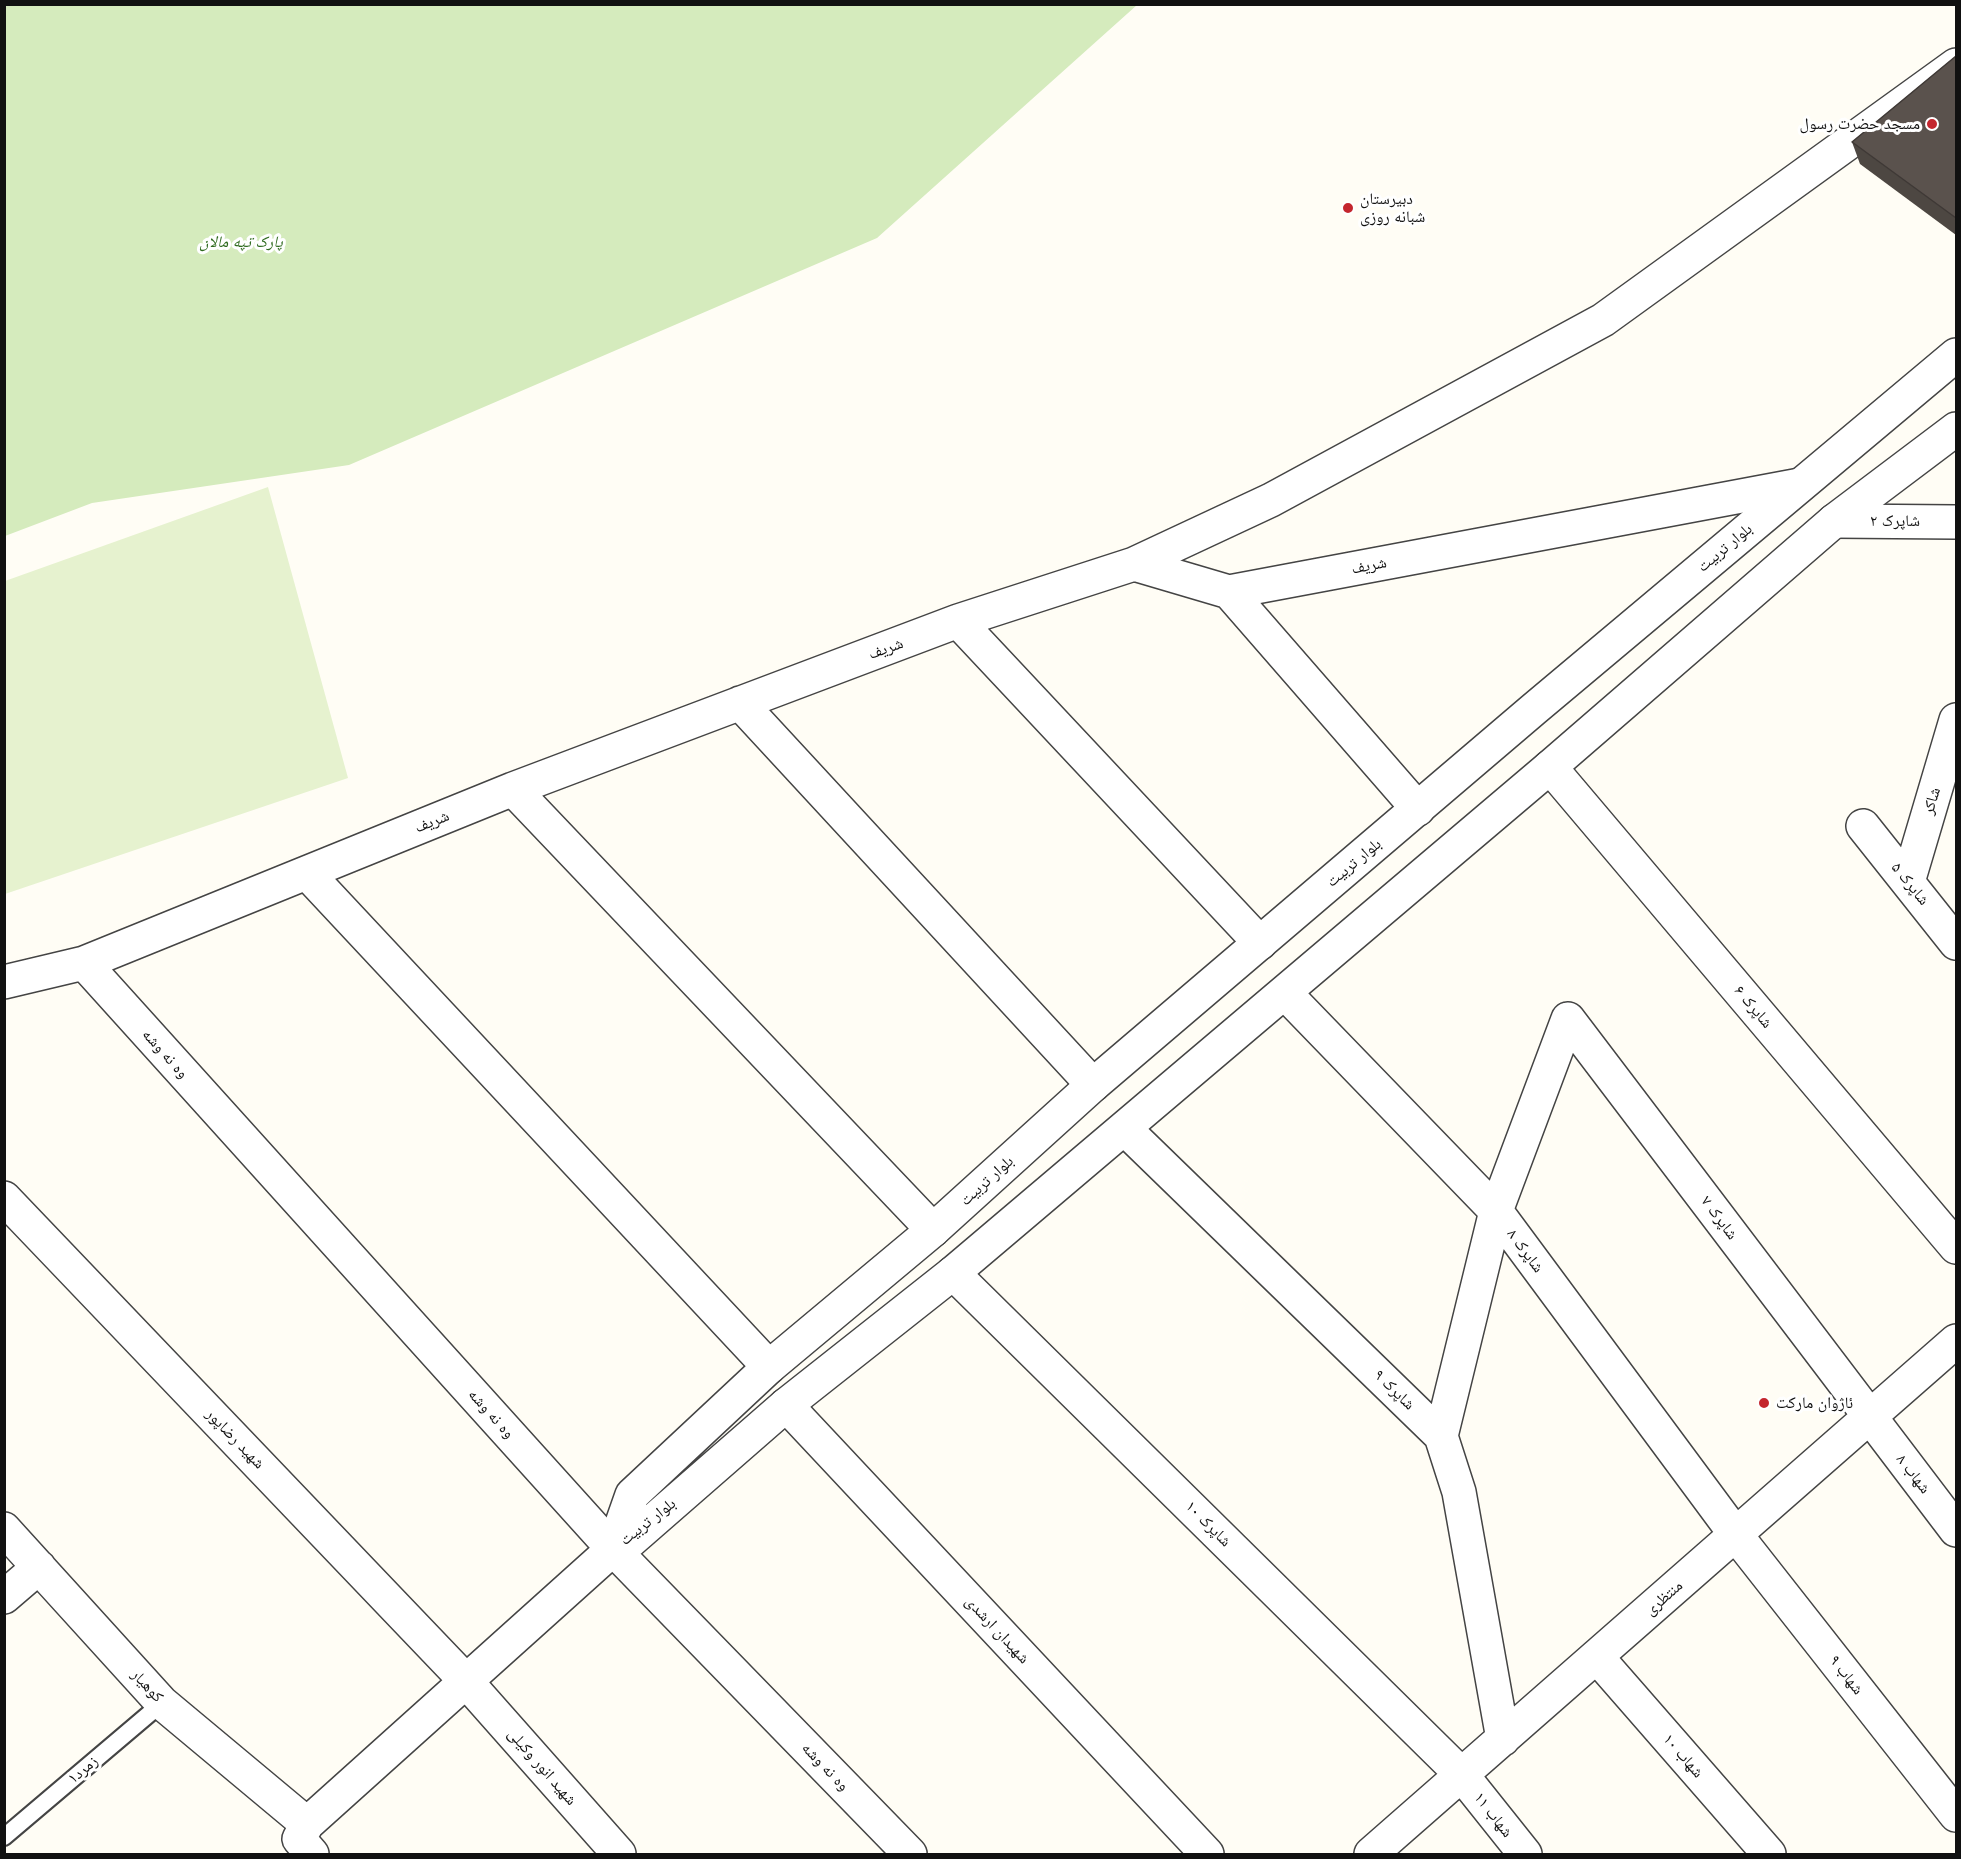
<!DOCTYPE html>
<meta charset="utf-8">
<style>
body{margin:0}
#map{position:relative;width:1961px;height:1859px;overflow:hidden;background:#fffdf5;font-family:"Libre Baskerville",serif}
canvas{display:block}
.frame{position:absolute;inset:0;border:6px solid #111;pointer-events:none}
</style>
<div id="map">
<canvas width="1961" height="1859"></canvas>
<div class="frame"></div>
</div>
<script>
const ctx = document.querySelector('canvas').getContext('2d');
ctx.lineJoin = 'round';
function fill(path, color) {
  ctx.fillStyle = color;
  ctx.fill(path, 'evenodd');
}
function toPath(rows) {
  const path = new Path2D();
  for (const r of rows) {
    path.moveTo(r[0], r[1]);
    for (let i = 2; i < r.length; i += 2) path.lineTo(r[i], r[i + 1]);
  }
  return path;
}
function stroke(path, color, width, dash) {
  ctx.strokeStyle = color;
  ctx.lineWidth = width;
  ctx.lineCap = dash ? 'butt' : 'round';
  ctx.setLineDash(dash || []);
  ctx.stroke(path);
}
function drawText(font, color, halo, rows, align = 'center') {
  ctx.font = font + ' "Libre Baskerville","Noto Naskh Arabic",serif';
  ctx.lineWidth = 6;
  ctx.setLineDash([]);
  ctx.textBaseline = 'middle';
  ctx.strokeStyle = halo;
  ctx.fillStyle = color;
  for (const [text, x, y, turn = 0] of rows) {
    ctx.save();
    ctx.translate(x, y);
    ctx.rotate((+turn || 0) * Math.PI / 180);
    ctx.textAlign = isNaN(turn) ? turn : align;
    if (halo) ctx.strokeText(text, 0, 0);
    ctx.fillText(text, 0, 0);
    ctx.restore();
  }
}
fill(toPath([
 [5,4,1137,4,1137,5,877,238,349,465,92,503,5,536]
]), '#d5ebbd');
fill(toPath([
 [268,487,348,778,5,894,5,581]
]), '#e6f2cf');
const service = toPath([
 [4,1837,162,1703]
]);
const minor = toPath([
 [1834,521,1956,522],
 [1134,564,1271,500,1603,320,1956,65],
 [1229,592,1418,809],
 [958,621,1260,943],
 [740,703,1093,1085],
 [1550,767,1956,1247],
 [513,789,933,1230],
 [1863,826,1956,943],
 [307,873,769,1367],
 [1908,882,1956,720],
 [84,963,613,1549,307,1824,299,1839,312,1854],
 [4,982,84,963,513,789,958,621,1134,564,1229,592,1800,485],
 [1285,993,1496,1211,1736,1535,1956,1815],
 [1568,1019,1956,1530],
 [1125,1129,1441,1436,1459,1492,1503,1739],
 [4,1198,465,1680,619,1854],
 [953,1273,1462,1775,1525,1854],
 [786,1405,1207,1854],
 [1441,1436,1496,1211,1568,1019],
 [4,1529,162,1703,307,1824],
 [4,1597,39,1567],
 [1597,1657,1769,1854],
 [1371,1854,1956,1341]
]);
const tertiary = toPath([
 [613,1549,632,1495,769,1367,933,1230,1093,1085,1534,709,1956,355],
 [613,1549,629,1542,786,1405,953,1273,1550,767,1834,521,1956,429],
 [613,1549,910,1854]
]);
stroke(service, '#444', 20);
stroke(minor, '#444', 36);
stroke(tertiary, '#444', 36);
stroke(service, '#fff', 16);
stroke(minor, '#fff', 33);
stroke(tertiary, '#fff', 33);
fill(toPath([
 [1956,56,1956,235,1860,164,1852,142]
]), '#4d4742');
const building = toPath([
 [1956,56,1956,218,1852,142,1956,56]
]);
fill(building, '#5a524d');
stroke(building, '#3f3936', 1.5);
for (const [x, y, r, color] of [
 [1932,124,6,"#c4262e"],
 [1348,208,6,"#c4262e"],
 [1764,1403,6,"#c4262e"]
]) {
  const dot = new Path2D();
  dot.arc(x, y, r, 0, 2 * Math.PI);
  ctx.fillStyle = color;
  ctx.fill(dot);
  stroke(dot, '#fff', 2);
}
drawText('16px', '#111', '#fff', [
 ["مسجد حضرت رسول",1920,124,"right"],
 ["دبیرستان",1360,199],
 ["شبانه روزی",1360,217],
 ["ئاژوان مارکت",1776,1403]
], 'left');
drawText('italic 16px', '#2f6b1f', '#fff', [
 ["پارک تپه مالان",241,242]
]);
drawText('16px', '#111', '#fff', [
 ["شاپرک ۲",1895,521],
 ["بلوار تربیت",1725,548,-40],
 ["شریف",1369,566,-11],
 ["شریف",886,649,-20],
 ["شاکر",1932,801,-73],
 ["شریف",432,822,-22],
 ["بلوار تربیت",1354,863,-40],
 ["شاپرک ۵",1910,884,51],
 ["شاپرک ۶",1753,1007,50],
 ["وه نه وشه",165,1054,48],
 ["بلوار تربیت",987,1181,-42],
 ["شاپرک ۷",1719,1218,53],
 ["شاپرک ۸",1525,1251,53],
 ["شاپرک ۹",1394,1390,44],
 ["وه نه وشه",491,1414,48],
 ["شهید رضاپور",235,1439,46],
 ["شهاب ۸",1913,1474,52],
 ["بلوار تربیت",648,1522,-38],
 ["شاپرک ۱۰",1208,1524,45],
 ["منتظری",1664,1598,-41],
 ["شهیدان ارشدی",997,1630,47],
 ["شهاب ۹",1846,1675,52],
 ["کوهیار",147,1686,47],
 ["شهاب ۱۰",1683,1756,49],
 ["شهید انور وکیلی",542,1767,49],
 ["وه نه وشه",825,1767,46],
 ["زمرد۱",83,1770,-40],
 ["شهاب ۱۱",1493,1815,52]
]);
</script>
